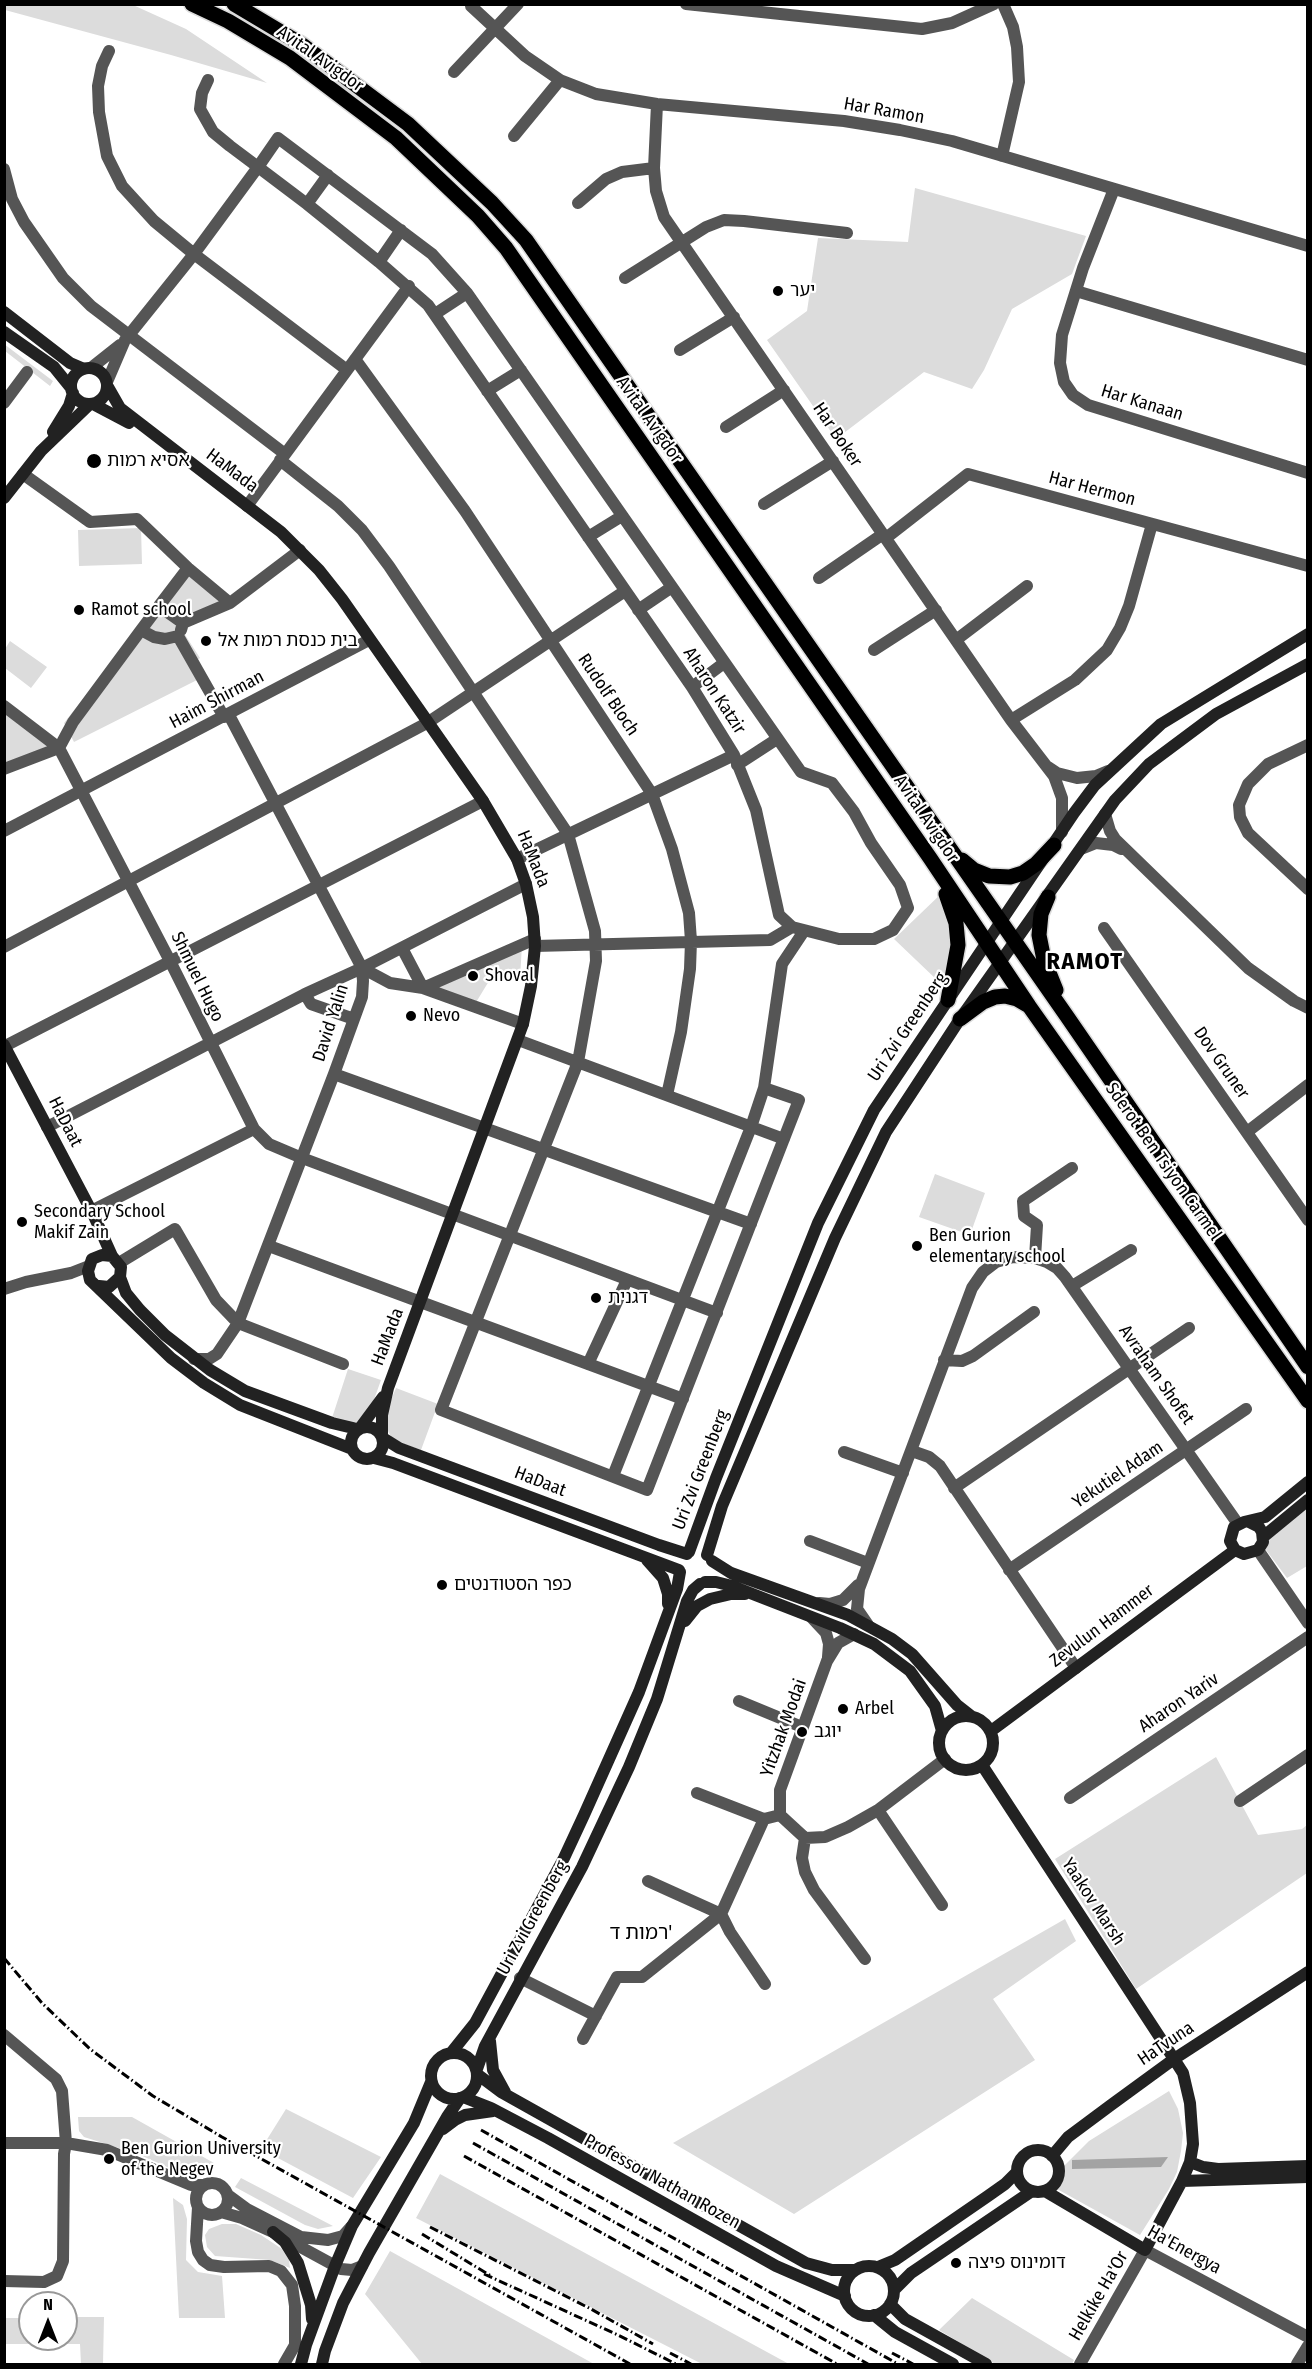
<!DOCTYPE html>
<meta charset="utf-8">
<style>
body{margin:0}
#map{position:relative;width:1312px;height:2369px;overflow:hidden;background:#fff;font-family:"Fira Sans Condensed",sans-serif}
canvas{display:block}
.frame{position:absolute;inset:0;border:6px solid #000;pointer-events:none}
.north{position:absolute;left:18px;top:2291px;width:60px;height:60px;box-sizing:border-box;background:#fff;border:2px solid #999;border-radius:50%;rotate:0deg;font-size:16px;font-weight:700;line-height:24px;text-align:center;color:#000}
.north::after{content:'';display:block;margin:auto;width:21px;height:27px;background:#000;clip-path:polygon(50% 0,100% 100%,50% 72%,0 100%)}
</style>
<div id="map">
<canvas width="1312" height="2369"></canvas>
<div class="frame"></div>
<div class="north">N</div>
</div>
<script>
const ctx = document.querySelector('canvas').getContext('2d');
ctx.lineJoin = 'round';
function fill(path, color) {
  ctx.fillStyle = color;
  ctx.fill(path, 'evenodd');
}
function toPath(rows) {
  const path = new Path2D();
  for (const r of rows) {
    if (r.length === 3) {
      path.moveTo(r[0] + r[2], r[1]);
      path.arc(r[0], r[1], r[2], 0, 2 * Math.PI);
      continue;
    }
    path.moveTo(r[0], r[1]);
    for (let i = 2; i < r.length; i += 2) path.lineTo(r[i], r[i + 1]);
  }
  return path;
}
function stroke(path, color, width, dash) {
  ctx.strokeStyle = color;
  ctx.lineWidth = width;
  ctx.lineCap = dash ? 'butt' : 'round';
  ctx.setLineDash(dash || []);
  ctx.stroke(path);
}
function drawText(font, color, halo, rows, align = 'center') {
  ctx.font = font + ' "Fira Sans Condensed","Noto Sans Hebrew",sans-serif';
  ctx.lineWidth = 4.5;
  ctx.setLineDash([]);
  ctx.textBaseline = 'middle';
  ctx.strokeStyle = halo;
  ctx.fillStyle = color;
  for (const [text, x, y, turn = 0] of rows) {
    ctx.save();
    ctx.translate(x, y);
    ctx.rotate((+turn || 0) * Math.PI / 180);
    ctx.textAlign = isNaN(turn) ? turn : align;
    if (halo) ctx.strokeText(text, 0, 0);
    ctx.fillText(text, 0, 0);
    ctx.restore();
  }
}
fill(toPath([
 [4,5,133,5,186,29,267,83,171,55,5,10],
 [915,188,1086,236,1072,274,1012,309,984,370,972,389,924,372,836,439,767,340,807,311,818,238,908,242],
 [4,344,53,381,50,386,5,351],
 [141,528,142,564,79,566,78,530],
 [186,567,230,603,182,630,200,658,193,663,201,678,74,742,64,723],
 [10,641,47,667,31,688,5,668,5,649],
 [5,709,59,748,5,769],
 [944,891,951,907,953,976,937,980,894,939],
 [522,944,520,979,489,981,475,1004,423,988],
 [935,1174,985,1193,970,1235,919,1217],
 [348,1369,381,1380,371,1408,360,1421,350,1424,332,1418],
 [396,1388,438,1404,421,1450,393,1440,389,1433,385,1424,385,1414],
 [1307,1509,1307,1566,1287,1578,1266,1550,1267,1537],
 [1216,1757,1258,1835,1302,1829,1307,1825,1307,1873,1136,1989,1055,1859],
 [1065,1919,1076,1941,993,1999,1035,2060,794,2214,673,2143],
 [1169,2091,1178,2109,1183,2133,1181,2151,1177,2172,1169,2189,1140,2235,1057,2189,1064,2166,1089,2141],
 [286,2109,381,2157,353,2198,261,2149],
 [78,2117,132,2117,214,2163,206,2173,185,2175,138,2154,84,2137,79,2131],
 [440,2174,789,2364,702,2364,416,2218],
 [241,2178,333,2226,318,2229,305,2225,235,2187],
 [173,2198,183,2205,187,2219,186,2260,198,2272,222,2276,225,2318,179,2318],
 [222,2224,236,2224,261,2235,282,2249,289,2260,290,2268,270,2260,215,2256,207,2247,205,2235,209,2229],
 [390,2251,594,2364,422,2364,365,2294],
 [972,2298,1074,2360,1072,2364,995,2364,939,2330],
 [66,2317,104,2317,103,2364,81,2364,80,2344,5,2344,5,2318,30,2318,30,2339,66,2339]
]), '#dcdcdc');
fill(toPath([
 [1168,2157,1161,2167,1072,2169,1072,2160]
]), '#a3a3a3');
const primary = toPath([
 [192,4,228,21,290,58,396,138,478,216,506,248,930,858,1029,1006,1308,1401],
 [234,4,301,44,408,124,492,203,526,240,1066,1015,1308,1367],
 [962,860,974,870,989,876,1010,877,1023,873,1036,864,1054,845],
 [946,894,956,923,958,945,948,1000],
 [1048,897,1041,914,1039,935,1044,960,1056,990],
 [960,1019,983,1002,995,997,1005,996,1017,999,1029,1006]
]);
stroke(primary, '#dbdbdb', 18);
stroke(toPath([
 [686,4,922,29,952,23,994,4],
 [471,6,525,56,560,80,596,94,657,104,844,121,900,130,952,141,1308,246],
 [109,51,102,66,98,86,99,112,107,156,122,186,154,221,194,254,347,370],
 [454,72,518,4],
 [657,104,654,168,656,191,664,217,1011,720,1054,776,1062,798,1062,832],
 [514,136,560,80],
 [1002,156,1019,82,1017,47,1013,27,1003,4],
 [4,169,12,199,24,222,63,278,91,306,285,454],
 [1114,189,1083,268,1062,335,1060,363,1064,382,1073,395,1088,405,1308,473],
 [578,203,606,179,622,172,654,168],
 [307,204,328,175],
 [379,262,401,230],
 [625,278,706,227,724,220,744,221,847,233],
 [1076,291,1308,360],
 [435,314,467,293],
 [680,350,734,317],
 [355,359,465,511,652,794,672,849,689,913,691,941,690,969,681,1032,667,1095],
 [91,368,120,345],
 [107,382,125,340,194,254,258,167,278,138,432,254,467,293,801,772,832,783,854,812,871,843,900,885,908,908,893,930,874,939,839,939,792,927,779,915,756,810,734,755,692,687,428,305,379,262,307,204,258,167,230,146,213,132,200,109,202,93,208,80],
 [487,391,521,370],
 [4,403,27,372],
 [726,427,784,390],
 [280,460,338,506,362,530,389,566,568,834,595,931,596,961,578,1062,441,1410,647,1490,799,1100,764,1088],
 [23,474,90,522,137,519,188,568,230,603],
 [764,504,833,461],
 [247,506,409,286],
 [588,537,622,516],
 [886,538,968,474,1308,566],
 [819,578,883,534],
 [159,606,188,568],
 [638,610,672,587],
 [183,623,230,603,300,550],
 [141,630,159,606,183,623,181,630],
 [956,640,1027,586],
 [874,650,936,610],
 [692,687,724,663],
 [4,706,59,748,170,961,254,1129,269,1144,302,1158,717,1313],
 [1011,720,1075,680,1107,650,1120,628,1129,606,1152,524],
 [1308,745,1268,764,1248,784,1239,805,1240,817,1248,833,1308,889],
 [737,765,777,739],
 [1048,767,1057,773,1077,778,1096,776,1108,771],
 [4,769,59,748,73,722,141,630,154,637,165,639,178,636,224,717],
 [1105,814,1110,831,1115,839,1248,968,1294,1001,1308,1008],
 [4,831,369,640],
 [1081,849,1096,843,1113,845,1121,849],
 [517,859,734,755],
 [1104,928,1308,1220],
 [535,946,770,940,792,927],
 [4,947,427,723,625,591],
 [402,948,423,988,535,939],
 [362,968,390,983,423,988,523,1024],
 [305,994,311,1004,354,1019],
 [518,1040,784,1139],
 [5,1046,483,801],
 [334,1074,751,1224],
 [47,1127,305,994,362,968,526,884],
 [1247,1132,1308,1085],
 [91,1211,254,1129],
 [269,1246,683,1399],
 [1035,1258,1037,1225,1024,1216,1023,1201,1072,1168],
 [119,1263,175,1229,216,1300,238,1323,343,1364],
 [1072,1286,1131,1250],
 [4,1289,26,1282,71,1273,89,1266],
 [194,1359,209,1359,217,1354,238,1323,334,1074,362,997,363,981,362,968,229,715],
 [944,1360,962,1361,973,1356,1034,1312],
 [588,1364,627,1280],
 [912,1451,929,1457,940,1466,1076,1668],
 [844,1452,903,1473],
 [613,1476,751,1127,764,1088,782,964,804,931],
 [954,1488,1189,1328],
 [810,1541,868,1563],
 [1258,1550,1308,1623],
 [1009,1570,1246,1409],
 [819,1603,830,1604,843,1600,858,1585],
 [812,1618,826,1633,829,1644,828,1657],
 [868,1625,857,1609,859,1589,972,1288,983,1272,996,1262,1013,1257,1035,1258,1047,1262,1057,1268,1065,1277,1238,1524],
 [739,1701,802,1727],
 [697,1793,764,1819],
 [1070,1798,1308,1637],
 [1240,1801,1308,1755],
 [878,1810,942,1905],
 [780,1815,780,1790,827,1661,838,1643,854,1634],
 [780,1815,805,1838,825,1837,848,1827,878,1810,945,1759],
 [805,1838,802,1858,805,1872,814,1890,865,1959],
 [648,1881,721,1914,730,1932,765,1984],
 [520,1978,596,2016],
 [4,2035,56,2079,62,2091,66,2143,64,2154,63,2261,57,2276,44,2282,4,2281],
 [583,2039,617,1977,642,1977,721,1914,764,1819,780,1815],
 [4,2143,66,2143,107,2150,191,2185,204,2185],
 [212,2199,16],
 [228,2195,247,2209,301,2237,328,2240,343,2236,351,2227],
 [198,2207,196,2241,198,2252,203,2260,210,2265,224,2267,269,2266,281,2271,292,2285,295,2306,295,2345,284,2364],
 [221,2212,242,2218,273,2232,341,2269,352,2270,362,2266],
 [1080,2364,1145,2250,1308,2337],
 [1297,2364,1308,2346]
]), '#555', 12);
stroke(toPath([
 [4,312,70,363,84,369],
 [4,332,54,367,71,388],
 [89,386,18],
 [108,387,120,408,281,532,319,570,342,599,483,801,517,859,526,884,533,917,535,946,531,986,523,1024,388,1388,382,1415,382,1435],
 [93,404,129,423],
 [53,432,69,406,73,393],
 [4,498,41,451,90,404],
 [4,1045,94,1216,112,1256],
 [120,1277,126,1293,140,1310,165,1335,210,1370,245,1391,332,1423,357,1429],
 [99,1286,109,1287,120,1277,121,1267,112,1256,102,1255,92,1259,88,1271,90,1280,171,1358,204,1383,240,1405,352,1449],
 [367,1443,16],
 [360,1428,383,1397],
 [383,1438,399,1448,659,1545,687,1554],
 [374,1458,393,1463,679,1570],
 [1249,1522,1259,1527,1262,1532,1263,1542,1258,1550,1244,1554,1235,1550,1230,1541,1234,1527,1244,1522,1265,1517,1308,1482],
 [1263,1537,1308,1500],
 [689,1552,716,1478,818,1223,874,1110,1074,813,1095,785,1161,724,1308,634],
 [707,1555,722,1506,835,1238,886,1132,960,1019,1115,800,1149,764,1216,714,1308,664],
 [647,1560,663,1578,668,1594,668,1604],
 [712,1561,731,1573,848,1615,892,1639,912,1654,957,1705,971,1716],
 [705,1582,716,1582,732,1586,840,1628,874,1644,910,1671,935,1706,942,1731],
 [685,1621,697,1606,710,1599,731,1594,745,1594],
 [966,1743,27],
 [991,1731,1235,1550],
 [982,1765,1174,2059,1183,2073,1190,2103,1193,2144,1190,2162,1182,2181,1145,2250,1045,2191],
 [490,2041,493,2070,505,2092],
 [454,2076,23],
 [451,2053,475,2023,564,1858,584,1815,639,1692,677,1589,680,1572],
 [477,2069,485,2046,582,1867,629,1767,657,1699,687,1601,693,1590,700,1584],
 [477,2074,501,2092,806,2263,832,2270,855,2270],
 [463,2097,491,2108,548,2138,776,2266,845,2296],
 [443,2129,455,2120,465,2115,493,2111],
 [1038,2171,21],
 [1052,2156,1068,2137,1111,2105,1174,2059,1308,1972],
 [1190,2162,1203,2167,1218,2169,1308,2166],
 [1182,2181,1308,2177],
 [273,2232,285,2242,298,2263,311,2305,312,2319],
 [869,2291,25],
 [878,2267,895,2260,988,2196,1005,2184,1017,2172],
 [894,2290,911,2273,1032,2191],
 [890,2304,905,2319,986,2364],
 [874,2315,895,2332,953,2364],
 [301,2364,306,2345,335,2266,352,2226,414,2123,431,2082],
 [322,2364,325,2351,343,2303,369,2253,447,2117,460,2098]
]), '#222', 12);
stroke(primary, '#000', 15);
stroke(toPath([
 [4,1958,42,2003,90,2049,153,2096,222,2137,630,2364],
 [481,2130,898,2364],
 [473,2143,868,2364],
 [464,2156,837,2364],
 [430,2227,591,2309,653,2344],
 [422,2234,491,2276],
 [484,2274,618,2335,676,2364],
 [670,2353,691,2364],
 [892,2353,913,2364]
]), '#000', 3, [9, 3, 1.5, 3]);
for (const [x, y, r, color] of [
 [778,291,6,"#000"],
 [94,461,8,"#000"],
 [79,610,6,"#000"],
 [206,641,6,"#000"],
 [473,976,6,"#000"],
 [411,1016,6,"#000"],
 [22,1222,6,"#000"],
 [917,1246,6,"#000"],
 [596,1298,6,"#000"],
 [442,1585,6,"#000"],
 [843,1709,6,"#000"],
 [802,1732,6,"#000"],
 [109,2159,6,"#000"],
 [956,2263,6,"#000"]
]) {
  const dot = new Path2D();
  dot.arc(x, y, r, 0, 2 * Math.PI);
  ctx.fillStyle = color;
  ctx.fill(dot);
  stroke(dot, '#fff', 2);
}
drawText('18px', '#000', '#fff', [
 ["Avital Avigdor",320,59,35],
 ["Har Ramon",884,111,10],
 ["Har Kanaan",1142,403,17],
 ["Avital Avigdor",649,420,55],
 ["Har Boker",837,435,56],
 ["HaMada",232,471,37],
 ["Har Hermon",1092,489,15],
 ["Aharon Katzir",714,691,57],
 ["Rudolf Bloch",608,695,56],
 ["Haim Shirman",217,700,-28],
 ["Avital Avigdor",926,819,56],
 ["HaMada",533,859,68],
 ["Shmuel Hugo",197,977,64],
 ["David Yalin",331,1023,-72],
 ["Uri Zvi Greenberg",908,1027,-56],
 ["Dov Gruner",1221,1063,55],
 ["HaDaat",65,1122,63],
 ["Sderot Ben Tsiyon Carmel",1163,1162,55],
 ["HaMada",388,1337,-69],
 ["Avraham Shofet",1156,1375,55],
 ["Uri Zvi Greenberg",701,1470,-69],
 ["Yekutiel Adam",1118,1475,-34],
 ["HaDaat",540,1482,21],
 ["Zevulun Hammer",1102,1626,-37],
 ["Aharon Yariv",1179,1703,-34],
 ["Yitzhak Modai",784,1728,-70],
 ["Yaakov Marsh",1093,1902,57],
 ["Uri Zvi Greenberg",533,1918,-61],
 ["HaTvuna",1166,2044,-34],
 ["Professor Nathan Rozen",662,2182,29],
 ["Ha'Energya",1184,2250,29],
 ["Helkike Ha'Or",1099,2296,-60]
]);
drawText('18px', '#000', '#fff', [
 ["יער",790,291],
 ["אסיא רמות",107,461],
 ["Ramot school",91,610],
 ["בית כנסת רמות אל",218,641],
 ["Shoval",485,976],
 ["Nevo",423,1016],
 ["Secondary School",34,1212],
 ["Makif Zain",34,1233],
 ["Ben Gurion",929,1236],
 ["elementary school",929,1257],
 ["דגנית",608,1298],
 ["כפר הסטודנטים",454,1585],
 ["Arbel",855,1709],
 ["יוגב",814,1732],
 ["Ben Gurion University",121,2149],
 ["of the Negev",121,2170],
 ["דומינוס פיצה",968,2263]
], 'left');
drawText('20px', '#000', '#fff', [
 ["רמות ד'",641,1933]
]);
ctx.letterSpacing = '1.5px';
drawText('bold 24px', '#000', '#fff', [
 ["RAMOT",1085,962]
]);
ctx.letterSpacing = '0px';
</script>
